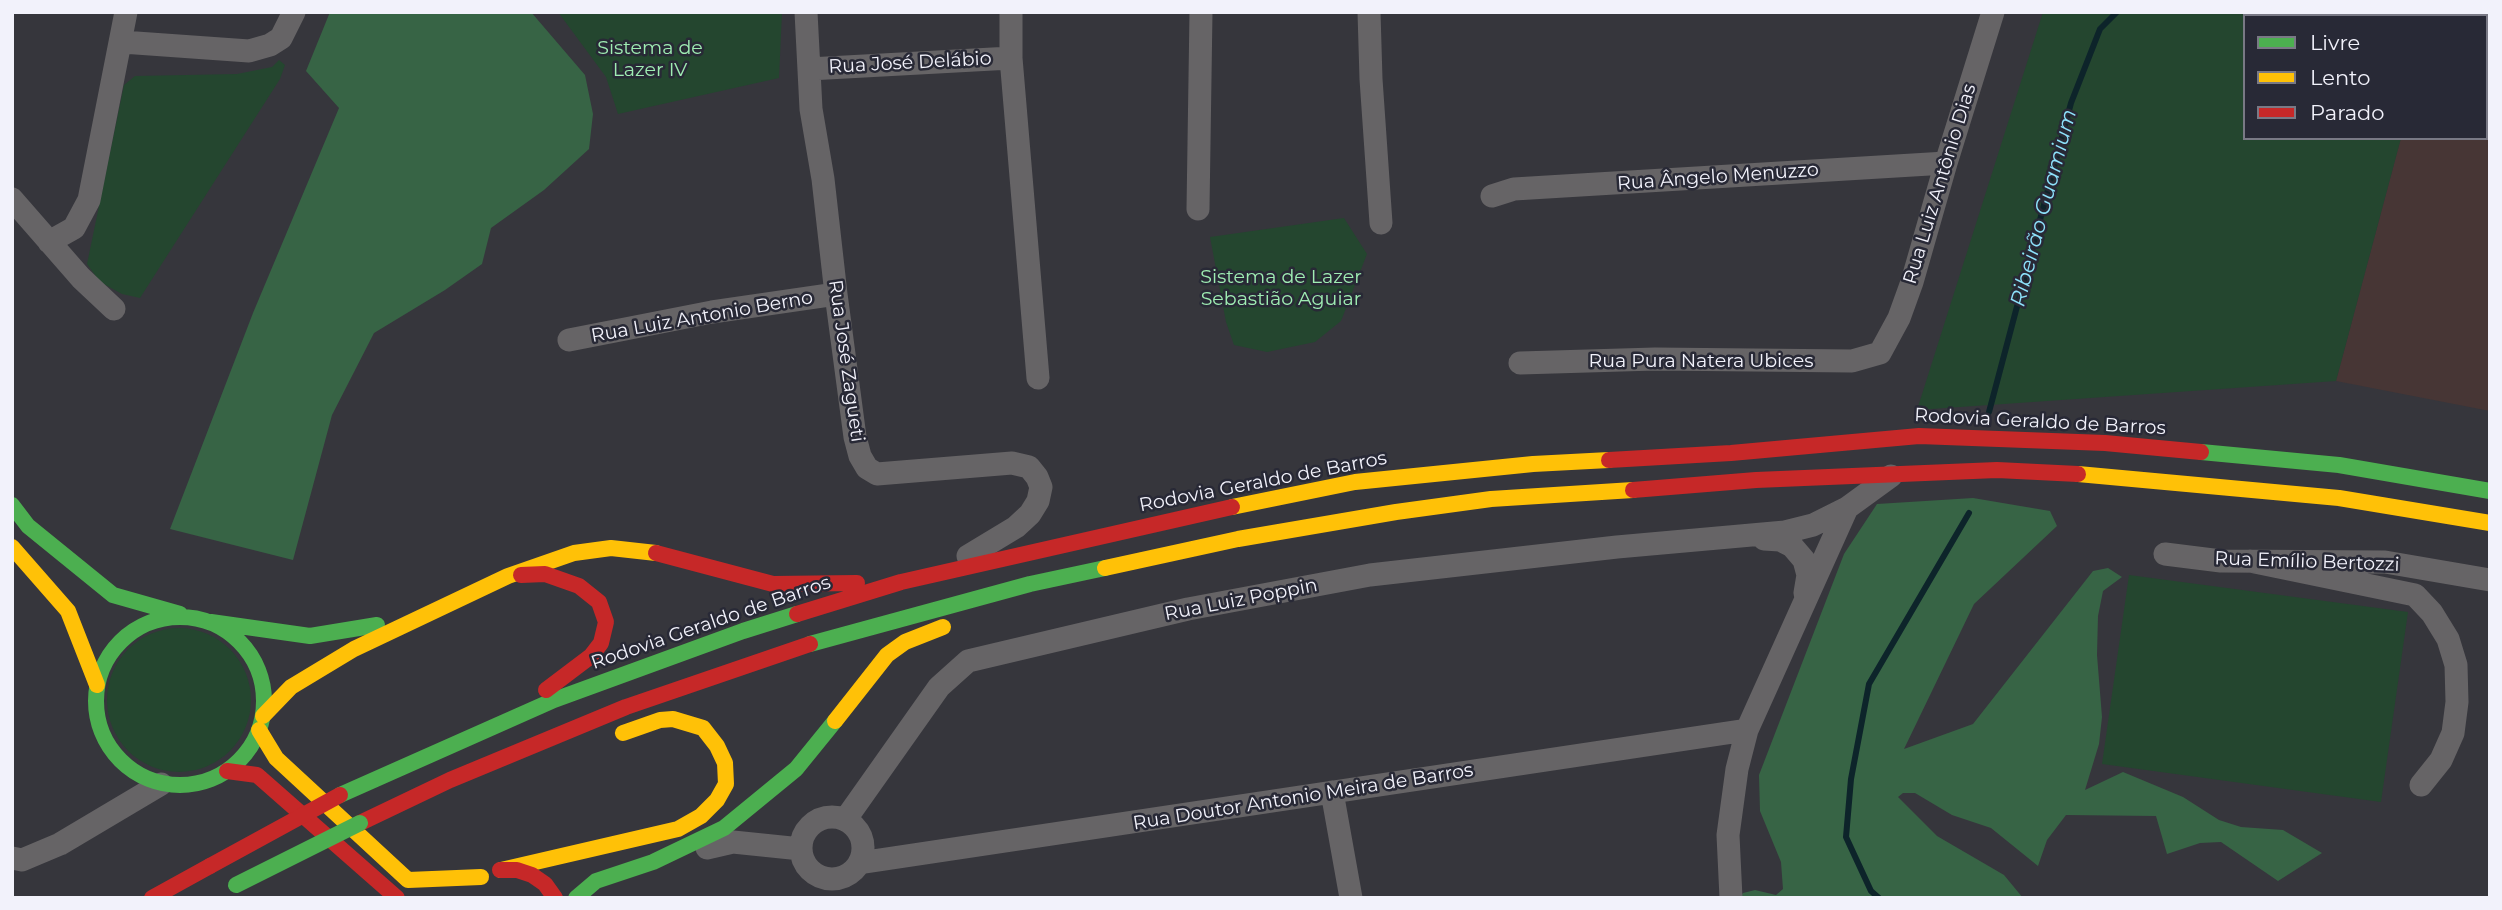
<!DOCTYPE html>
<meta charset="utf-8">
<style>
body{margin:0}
#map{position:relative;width:2502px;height:910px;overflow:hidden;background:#36363c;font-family:Montserrat,sans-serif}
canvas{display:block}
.frame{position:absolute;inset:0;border:14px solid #f2f2fb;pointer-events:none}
.legend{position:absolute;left:2243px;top:14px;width:245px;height:126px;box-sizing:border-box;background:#282936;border:2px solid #797985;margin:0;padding:9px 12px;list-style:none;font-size:21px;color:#f2f2fb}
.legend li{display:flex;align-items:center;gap:14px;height:35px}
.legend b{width:35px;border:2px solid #797985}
</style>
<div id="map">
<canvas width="2502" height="910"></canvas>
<div class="frame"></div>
<ul class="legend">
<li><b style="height:9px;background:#4caf50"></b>Livre</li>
<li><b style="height:9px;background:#ffc107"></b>Lento</li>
<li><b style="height:9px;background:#c62828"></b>Parado</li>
</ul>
</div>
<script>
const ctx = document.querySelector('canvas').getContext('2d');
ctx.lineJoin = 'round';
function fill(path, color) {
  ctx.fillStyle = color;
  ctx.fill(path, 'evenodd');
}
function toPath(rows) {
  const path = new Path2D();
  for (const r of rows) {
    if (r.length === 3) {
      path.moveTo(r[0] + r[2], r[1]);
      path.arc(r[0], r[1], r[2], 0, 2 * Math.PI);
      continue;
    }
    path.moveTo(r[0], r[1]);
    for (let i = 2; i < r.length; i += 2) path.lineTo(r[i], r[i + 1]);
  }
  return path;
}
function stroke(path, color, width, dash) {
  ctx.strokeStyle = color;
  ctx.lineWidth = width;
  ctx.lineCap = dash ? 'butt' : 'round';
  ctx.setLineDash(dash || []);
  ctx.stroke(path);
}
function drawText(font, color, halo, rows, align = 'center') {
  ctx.font = font + ' Montserrat,sans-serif';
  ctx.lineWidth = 5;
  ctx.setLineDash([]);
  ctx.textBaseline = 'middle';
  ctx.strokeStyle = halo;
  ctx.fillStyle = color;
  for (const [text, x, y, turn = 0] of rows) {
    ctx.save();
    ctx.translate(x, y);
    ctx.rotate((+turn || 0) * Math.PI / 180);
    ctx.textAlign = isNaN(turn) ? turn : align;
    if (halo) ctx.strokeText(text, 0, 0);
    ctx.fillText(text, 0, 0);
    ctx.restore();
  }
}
fill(toPath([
 [2434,12,2490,12,2490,411,2336,381,2401,138,2486,138,2486,16,2433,16]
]), '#473635');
fill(toPath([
 [558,12,782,12,779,78,618,114,606,77],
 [2043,12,2434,12,2433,16,2245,16,2245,138,2401,138,2336,381,1917,410],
 [279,60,285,65,280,79,140,298,122,294,100,282,87,264,124,85,135,76,237,74,272,67],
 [1344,218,1367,254,1341,321,1315,342,1267,352,1234,345,1226,322,1210,237],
 [2129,575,2408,612,2381,802,2102,764],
 [179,700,72]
]), '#24462f');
fill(toPath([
 [330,12,531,12,585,75,593,114,589,149,544,190,491,228,482,264,445,290,374,333,332,415,293,560,170,529,253,313,339,108,306,71],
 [1973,498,2050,511,2057,526,1974,604,1904,749,1973,724,2093,571,2108,568,2122,577,2103,591,2098,616,2097,655,2102,717,2099,744,2085,790,2123,772,2183,797,2219,820,2241,827,2283,830,2322,853,2278,881,2221,842,2200,843,2167,854,2156,816,2066,815,2047,840,2038,866,1991,828,1952,815,1915,793,1903,793,1898,797,1937,836,2004,875,2023,898,1740,898,1743,893,1755,890,1776,895,1783,889,1781,862,1760,811,1759,775,1844,554,1877,504]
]), '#376445');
stroke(toPath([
 [1989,412,2071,103,2100,29,2117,12],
 [1879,898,1871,891,1846,837,1851,779,1869,684,1969,513]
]), '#0d242a', 6);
stroke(toPath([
 [806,12,811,109,823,179,836,294,855,437,860,456,867,468,877,474,1012,463,1029,467,1037,477,1041,487,1038,501,1030,514,1016,527,968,556],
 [1011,12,1011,58,1038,378],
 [1369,12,1371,79,1381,223],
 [122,42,249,51,270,45,281,38,294,12],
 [809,69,1011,58],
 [1492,196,1514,189,1946,163],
 [12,199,81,278,114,309],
 [1198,209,1201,12],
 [49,242,74,228,89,200,126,12],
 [569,340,712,312,836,294],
 [1520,363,1655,359,1852,361,1880,353,1899,318,1912,282,1946,163,1993,12],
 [1764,539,1780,540,1792,546,1804,560,1808,575,1805,593],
 [2165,554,2221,561,2385,562,2490,580],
 [2250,561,2415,595,2432,613,2448,639,2456,665,2457,702,2453,733,2441,760,2421,785],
 [1332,792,1351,898],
 [832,848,31],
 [845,820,939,687,968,661,1188,609,1370,575,1617,547,1785,532,1813,525,1847,508,1891,476],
 [707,848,733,842,801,849],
 [12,858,22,860,60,844,161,784],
 [859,863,1747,730],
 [1731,898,1728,835,1737,769,1747,730,1847,508]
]), '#666466', 23);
stroke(toPath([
 [2201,452,2339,465,2490,491],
 [12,505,28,526,113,595,180,614],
 [180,701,84],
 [211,622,310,636,377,625],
 [810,644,1030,584,1105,568],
 [340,795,554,700,743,631,797,614],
 [576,898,596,881,653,862,724,828,796,769,835,721]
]), '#4caf50', 16);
stroke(toPath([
 [2078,474,2339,498,2490,523],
 [1232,507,1355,482,1533,464,1609,460],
 [12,547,68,611,97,685],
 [1105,568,1238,539,1396,512,1491,499,1633,490],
 [263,716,291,687,354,649,508,576,574,553,611,548,656,553],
 [835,721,887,655,905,642,943,627],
 [259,730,276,758,408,880,481,877],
 [501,870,678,829,701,816,717,800,726,784,725,763,717,746,703,728,673,719,660,720,623,733]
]), '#ffc107', 16);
stroke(toPath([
 [1609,460,1731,453,1919,436,2105,443,2201,452],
 [1633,490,1756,480,1997,470,2078,474],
 [656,553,773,584,857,583],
 [521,575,545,574,579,586,599,602,606,622,601,643,591,656,546,690],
 [797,614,901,582,1232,507],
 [227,771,257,775,397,898],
 [360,823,450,780,626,707,810,644],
 [500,870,517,870,532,875,545,884,555,898],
 [152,898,210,866]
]), '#c62828', 16);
stroke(toPath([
 [236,885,360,823]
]), '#4caf50', 16);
stroke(toPath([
 [210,866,340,795]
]), '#c62828', 16);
drawText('19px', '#9fedb3', '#282936', [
 ["Sistema de",650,48],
 ["Lazer IV",650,70],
 ["Sistema de Lazer",1281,277],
 ["Sebastião Aguiar",1281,299]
]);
drawText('19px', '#f2f2fb', '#282936', [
 ["Rua José Delábio",910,63,-3],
 ["Rua Ângelo Menuzzo",1718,177,-4],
 ["Rua Luiz Antônio Dias",1940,184,-73],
 ["Rua Luiz Antonio Berno",702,317,-10],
 ["Rua José Zagueti",846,361,82],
 ["Rua Pura Natera Ubices",1701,361],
 ["Rodovia Geraldo de Barros",2040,422,3],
 ["Rodovia Geraldo de Barros",1263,482,-11],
 ["Rua Emílio Bertozzi",2307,562,2],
 ["Rua Luiz Poppin",1241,600,-11],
 ["Rodovia Geraldo de Barros",711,623,-19],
 ["Rua Doutor Antonio Meira de Barros",1303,797,-9]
]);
drawText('italic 21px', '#8de2fb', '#282936', [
 ["Ribeirão Guamium",2044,208,-75]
]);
</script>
